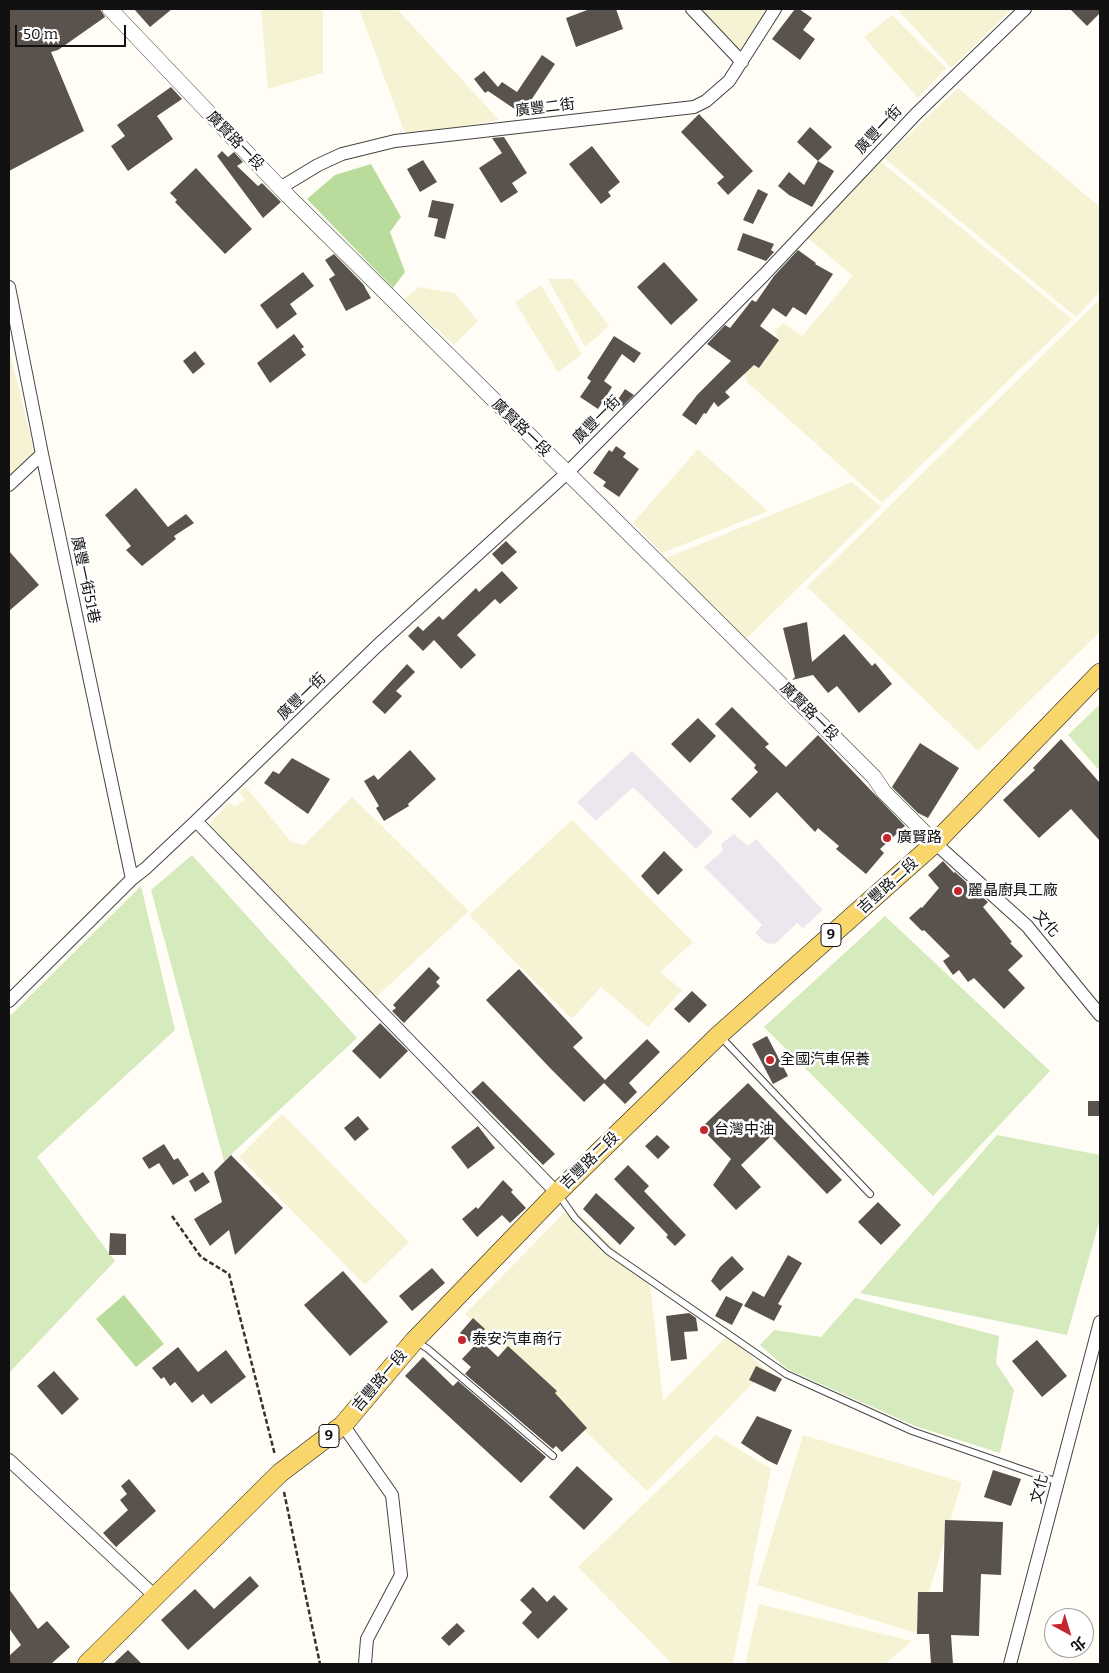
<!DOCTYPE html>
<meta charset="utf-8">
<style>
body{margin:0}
#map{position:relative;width:1109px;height:1673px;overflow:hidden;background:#fffdf5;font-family:Bitter,"Noto Sans TC",serif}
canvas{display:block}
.frame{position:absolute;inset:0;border:10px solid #111;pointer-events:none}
.north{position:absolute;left:1044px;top:1608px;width:50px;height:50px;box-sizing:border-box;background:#fff;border:1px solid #a0a0a0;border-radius:50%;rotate:141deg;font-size:14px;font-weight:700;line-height:20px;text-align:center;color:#111}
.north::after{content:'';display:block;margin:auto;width:18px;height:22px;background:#c4262e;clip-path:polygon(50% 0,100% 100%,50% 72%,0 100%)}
.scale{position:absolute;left:15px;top:25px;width:111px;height:22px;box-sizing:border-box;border:2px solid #111;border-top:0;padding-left:6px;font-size:15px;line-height:18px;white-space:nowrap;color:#111;-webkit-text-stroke:4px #fff;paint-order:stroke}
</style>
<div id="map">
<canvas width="1109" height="1673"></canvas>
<div class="frame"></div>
<div class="north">北</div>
<div class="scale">50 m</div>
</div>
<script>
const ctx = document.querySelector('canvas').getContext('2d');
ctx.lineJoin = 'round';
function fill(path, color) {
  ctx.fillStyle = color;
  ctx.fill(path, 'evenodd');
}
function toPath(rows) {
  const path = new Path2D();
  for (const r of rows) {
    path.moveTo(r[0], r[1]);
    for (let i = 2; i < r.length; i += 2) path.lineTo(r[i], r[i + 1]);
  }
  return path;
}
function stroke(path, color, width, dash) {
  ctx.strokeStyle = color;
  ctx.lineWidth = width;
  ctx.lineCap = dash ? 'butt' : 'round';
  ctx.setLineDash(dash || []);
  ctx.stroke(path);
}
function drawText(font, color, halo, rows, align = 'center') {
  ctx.font = font + ' Bitter,"Noto Sans TC",serif';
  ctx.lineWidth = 5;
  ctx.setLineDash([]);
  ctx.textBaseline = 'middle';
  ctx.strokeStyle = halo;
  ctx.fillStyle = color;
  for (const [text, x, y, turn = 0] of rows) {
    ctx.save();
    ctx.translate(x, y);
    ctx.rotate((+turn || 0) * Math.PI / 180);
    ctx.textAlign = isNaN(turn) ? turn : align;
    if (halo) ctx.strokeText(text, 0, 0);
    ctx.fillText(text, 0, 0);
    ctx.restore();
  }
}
fill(toPath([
 [632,751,713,832,696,849,633,787,596,821,577,802],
 [734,834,748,846,756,839,823,910,803,928,797,923,775,944,766,943,755,933,762,925,704,867,723,851,721,844]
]), '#eee6ef');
fill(toPath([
 [261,9,323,9,323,73,268,89],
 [359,9,397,9,499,120,406,136],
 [700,9,770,9,741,55],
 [897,9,1012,9,951,68],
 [892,15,946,68,918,98,864,37],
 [958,88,1100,207,1100,292,1076,317,884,158],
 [881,162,1072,319,882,503,747,382,739,362,750,368,766,361,767,353,777,337,775,331,783,323,802,336,853,276,805,236],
 [573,279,609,326,585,347,548,279],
 [541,285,582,354,558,372,515,302],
 [419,287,455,293,478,321,454,345,404,299],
 [1100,299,1100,632,978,751,807,587],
 [9,350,35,453,9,478],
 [698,449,768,511,662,553,633,523],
 [852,482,881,507,745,640,666,558],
 [246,787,291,842,304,845,352,797,469,911,374,999,211,834,210,824,229,802,235,807,245,800,239,792],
 [572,820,693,942,660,972,682,990,648,1027,601,987,572,1019,469,915],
 [282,1114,409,1242,365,1285,239,1157],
 [571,1206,650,1283,663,1401,729,1334,766,1370,647,1491,465,1314],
 [716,1435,771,1469,733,1664,672,1664,578,1567],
 [803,1435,962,1482,917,1633,757,1585],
 [759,1604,912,1641,885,1664,745,1664]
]), '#f6f3d4');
fill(toPath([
 [1100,704,1100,771,1068,735],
 [192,855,357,1038,224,1161,151,890],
 [141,886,175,1030,37,1157,115,1261,9,1373,9,1017],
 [885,916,1050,1071,933,1196,764,1027],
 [997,1135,1100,1155,1100,1219,1067,1335,860,1293],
 [855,1298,999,1336,996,1363,1014,1390,1000,1453,915,1426,787,1369,760,1345,774,1330,821,1337]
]), '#d5ebbd');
fill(toPath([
 [371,164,401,217,390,232,405,272,393,288,307,199,335,175],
 [124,1295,164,1344,136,1367,96,1319]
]), '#b9dc9c');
fill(toPath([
 [9,9,100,9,105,17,58,50,51,52,84,131,9,171],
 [134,9,172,9,150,27],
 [590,9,616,9,623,29,576,47,566,18],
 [795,9,799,9,812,18,803,30,815,39,800,60,772,39],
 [1070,9,1100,9,1100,13,1087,26],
 [542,55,555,64,522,114,488,91,485,93,474,79,484,71,498,87,502,82,517,92],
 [171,87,182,99,157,116,173,139,128,171,111,146,125,136,117,125],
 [699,114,753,171,728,195,717,183,724,177,681,132],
 [810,127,832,147,818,161,797,142],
 [504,137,527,173,512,183,518,192,501,203,479,168,502,153,492,138],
 [592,146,620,182,608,192,611,196,601,204,569,164],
 [222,151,228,157,234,152,243,162,237,166,258,186,262,183,281,202,263,218,217,156],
 [423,160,437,182,420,192,407,169],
 [818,161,834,171,812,207,789,195,778,186,789,172,804,185],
 [196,168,252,229,225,254,175,202,177,200,170,193],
 [758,189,768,194,753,224,743,220],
 [432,200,454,204,445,239,434,236,438,219,428,217],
 [743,233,774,244,771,250,774,252,766,261,737,250],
 [798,250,816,263,815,264,833,274,806,315,793,307,786,317,773,308,760,326,779,340,759,368,754,365,725,392,730,397,718,407,714,402,706,414,704,413,696,425,682,415,697,395,731,361,707,344,725,325,730,328,752,300,756,302,774,276],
 [334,254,363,284,371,298,346,311,329,279,335,275,325,260],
 [664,262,698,300,671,325,637,287],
 [303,272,314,286,290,304,297,314,277,329,260,305],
 [294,334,304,347,301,349,306,355,270,383,257,363],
 [614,336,641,353,634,363,622,354,604,381,612,387,598,409,580,397,591,381,587,378],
 [195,351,205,364,193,374,183,361],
 [625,389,634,395,623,406,617,401],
 [616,446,626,453,623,457,639,469,619,497,603,486,606,482,593,473,609,450,612,452],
 [136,488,168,527,186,514,194,523,174,536,176,539,142,566,126,550,131,546,105,515],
 [506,541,517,552,502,565,492,554],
 [9,551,39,585,9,611],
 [502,571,518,588,500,604,495,599,457,635,476,655,461,669,434,640,423,651,408,636,418,626,423,631,439,616,443,620,476,588,479,592],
 [807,622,812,662,844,634,872,666,875,663,892,684,859,713,837,686,828,693,813,675,792,680,795,677,783,628],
 [407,664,415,672,396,691,402,696,385,714,372,702],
 [732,707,769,744,765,747,786,767,818,735,905,826,880,849,884,853,866,874,836,849,839,846,818,828,815,832,777,792,750,818,731,799,758,772,754,768,756,765,715,724],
 [698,718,716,736,690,763,671,744],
 [1061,739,1100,783,1100,841,1071,809,1039,838,1003,800,1035,770,1033,768],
 [920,743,959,768,928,818,918,813,892,787],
 [410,750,436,779,408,804,409,806,384,821,376,808,379,806,364,781,374,775,378,780],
 [292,758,330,779,308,814,264,783,273,771,279,774],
 [664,851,683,870,658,895,641,876],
 [943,861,954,873,955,872,988,902,983,907,1012,942,1010,943,1023,956,1008,970,1025,988,1004,1009,974,978,968,982,959,970,953,975,943,961,950,956,924,930,922,931,909,918,921,907,922,908,939,888,928,875],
 [429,967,440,978,436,982,440,986,404,1023,392,1011,396,1008,393,1005],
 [519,969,583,1038,573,1047,605,1080,647,1039,660,1052,629,1083,637,1092,625,1104,604,1083,584,1102,550,1068,486,1000],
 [692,991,707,1005,689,1023,674,1009],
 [380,1023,408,1051,380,1079,352,1051],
 [767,1036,788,1076,773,1084,752,1044],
 [483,1081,555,1154,543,1165,471,1092],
 [748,1083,842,1180,827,1194,771,1136,741,1165,761,1187,736,1210,713,1185,731,1159,701,1128],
 [1088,1101,1100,1101,1100,1116,1088,1116],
 [358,1116,369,1129,355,1141,344,1128],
 [478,1126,495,1148,468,1169,451,1147],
 [657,1135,670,1147,658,1159,645,1146],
 [164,1144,174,1160,178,1158,189,1175,173,1185,159,1163,149,1169,142,1158],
 [231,1155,283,1208,235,1255,229,1230,210,1246,194,1219,222,1202,214,1172],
 [628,1165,649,1186,644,1191,686,1235,675,1246,666,1237,668,1235,614,1179],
 [203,1172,210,1182,195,1192,189,1181],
 [503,1180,513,1190,511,1192,526,1208,510,1223,502,1215,477,1237,462,1219,476,1207,478,1209],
 [596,1193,635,1228,620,1245,583,1209],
 [878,1202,901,1225,881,1245,858,1222],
 [110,1233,126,1234,126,1255,109,1255],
 [788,1255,802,1263,778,1304,782,1306,774,1321,744,1306,753,1291,764,1297],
 [732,1256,744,1269,720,1291,711,1281,720,1267],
 [432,1268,445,1283,412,1311,399,1296],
 [343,1271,388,1322,350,1356,304,1305],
 [726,1296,743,1304,732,1325,715,1316],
 [689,1313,696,1318,698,1331,684,1332,687,1359,671,1361,666,1316],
 [473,1318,485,1329,472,1344,460,1333],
 [480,1340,498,1357,508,1346,557,1391,555,1393,587,1428,562,1452,556,1446,553,1449,465,1374,471,1367,462,1359],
 [1037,1340,1067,1376,1042,1397,1012,1361],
 [178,1347,198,1372,226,1350,246,1377,211,1404,203,1394,192,1403,175,1382,170,1386,164,1377,161,1379,152,1368],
 [423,1357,453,1386,458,1381,546,1457,521,1483,405,1376],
 [756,1366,782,1379,775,1392,749,1380],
 [54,1371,79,1399,62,1415,37,1386],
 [757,1416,792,1430,777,1465,767,1460,741,1443],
 [577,1466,613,1499,584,1530,549,1497],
 [993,1470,1021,1479,1011,1506,984,1497],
 [129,1479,156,1511,116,1547,103,1533,128,1510,120,1500,127,1494,121,1486],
 [945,1520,1003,1522,1001,1575,981,1574,979,1636,951,1635,953,1664,931,1664,929,1634,917,1634,918,1592,943,1592],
 [250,1576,259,1586,188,1650,161,1620,195,1589,214,1609],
 [533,1587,547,1602,554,1595,568,1609,538,1639,522,1623,532,1612,520,1600],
 [9,1589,38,1629,47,1621,70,1647,51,1664,9,1664,9,1656,21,1645,9,1628],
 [457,1623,465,1631,449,1646,441,1638],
 [128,1650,142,1664,113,1664]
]), '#5a524d');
const service = toPath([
 [720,1036,870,1194],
 [558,1194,575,1218,608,1251,786,1374,912,1431,1058,1482],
 [417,1342,428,1349,553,1456]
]);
const minor = toPath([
 [692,9,742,62],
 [280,188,318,165,342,154,395,141,694,107,706,101,729,81,775,9],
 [9,287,42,454,132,879],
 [9,485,42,454],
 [196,821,557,1193],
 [935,843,1027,926,1100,1015],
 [9,1001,132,879,146,868,196,821,377,646,567,473,764,275,916,114,1025,9],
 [343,1425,392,1495,401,1575,367,1639,365,1664],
 [9,1460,156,1597],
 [1010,1664,1100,1322]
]);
const tertiary = toPath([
 [110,9,288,196,827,730,874,777,884,792,935,843]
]);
const primary = toPath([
 [87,1664,280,1473,343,1425,414,1341,557,1193,719,1035,935,843,1100,673]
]);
stroke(service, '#444', 8);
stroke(minor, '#444', 14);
stroke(tertiary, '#444', 16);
stroke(primary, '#222', 20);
stroke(toPath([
 [172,1216,201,1257,229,1274,275,1455],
 [284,1492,320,1664]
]), '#333', 2.5, [5, 2.5]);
stroke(service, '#fff', 6);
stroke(minor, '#fff', 12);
stroke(tertiary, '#fff', 15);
stroke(primary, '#f9d66b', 19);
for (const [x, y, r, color] of [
 [887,838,5,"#c4262e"],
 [958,891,5,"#c4262e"],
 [770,1060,5,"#c4262e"],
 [704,1130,5,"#c4262e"],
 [462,1340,5,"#c4262e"]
]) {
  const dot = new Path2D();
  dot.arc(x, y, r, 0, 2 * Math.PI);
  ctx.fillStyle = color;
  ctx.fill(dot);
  stroke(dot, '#fff', 2);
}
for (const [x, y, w] of [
 [831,935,20],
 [329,1436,20]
]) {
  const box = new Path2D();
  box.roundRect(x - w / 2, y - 11.5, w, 23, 4);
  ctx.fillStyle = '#fff';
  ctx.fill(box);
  stroke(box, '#111', 1);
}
drawText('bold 14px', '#111', null, [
 ["9",831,935],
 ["9",329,1436]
]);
drawText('15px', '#111', '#fff', [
 ["廣豐二街",545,108,-7],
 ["廣豐一街",879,130,-47],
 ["廣賢路一段",235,141,46],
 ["廣豐一街",597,420,-45],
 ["廣賢路一段",521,428,44],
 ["廣豐一街51巷",85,580,78],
 ["廣豐一街",302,697,-44],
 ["廣賢路一段",809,712,45],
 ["吉豐路二段",888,886,-42],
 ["文化",1046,924,48],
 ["吉豐路二段",590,1161,-44],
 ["吉豐路一段",380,1381,-50],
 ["文化",1040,1489,-75]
]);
drawText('15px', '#111', '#fff', [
 ["廣賢路",897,838],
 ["麗晶廚具工廠",968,891],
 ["全國汽車保養",780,1060],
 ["台灣中油",714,1130],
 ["泰安汽車商行",472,1340]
], 'left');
</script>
